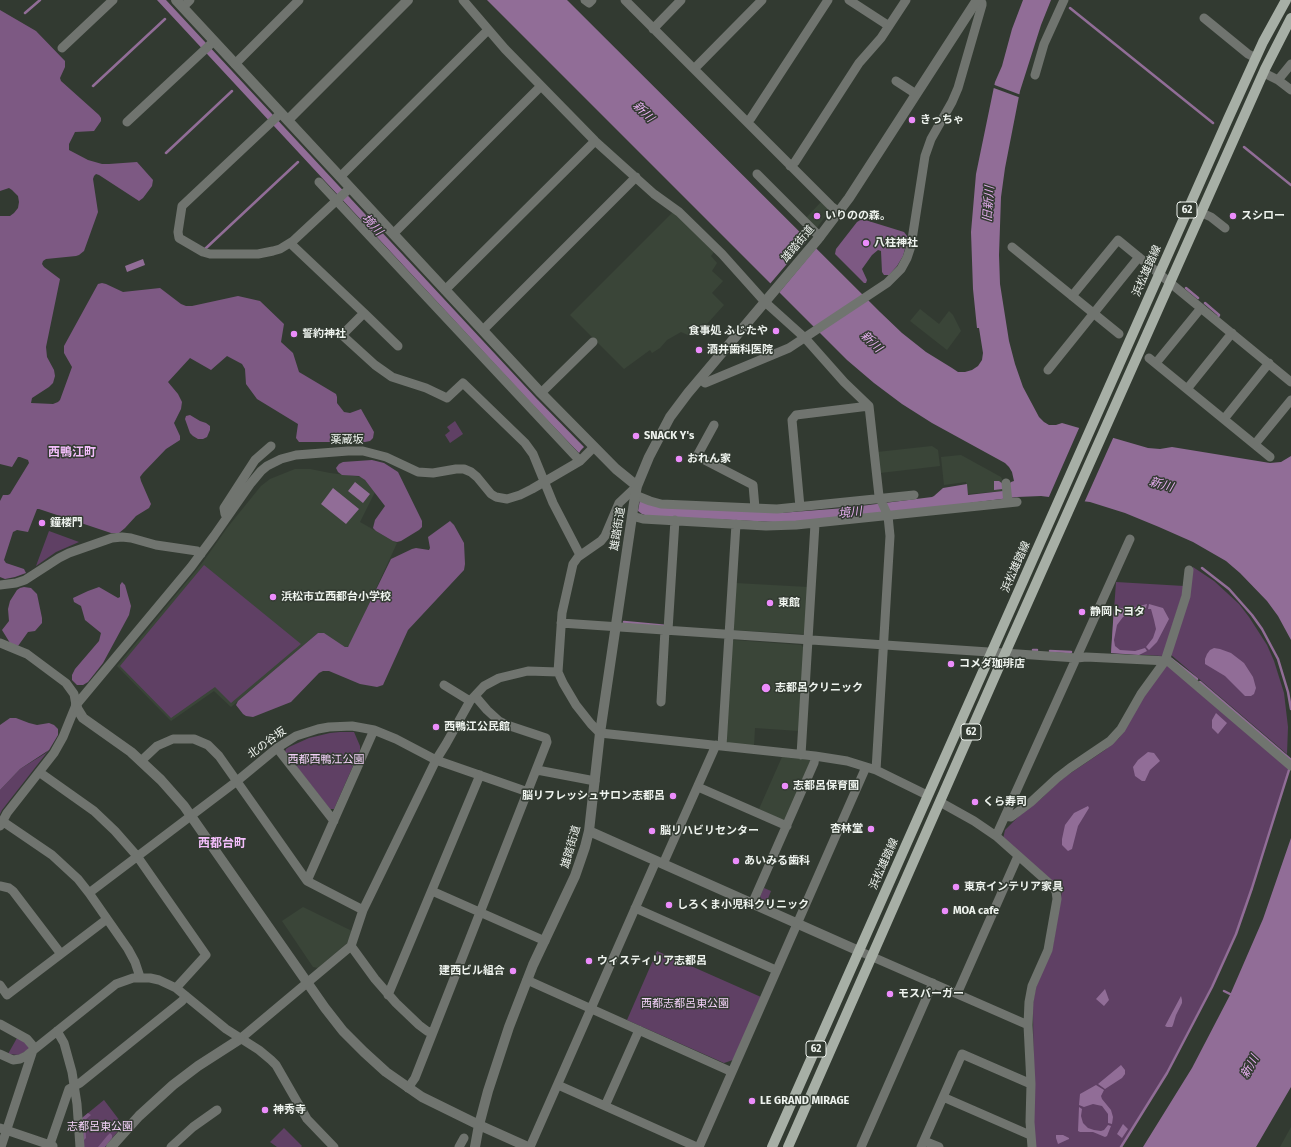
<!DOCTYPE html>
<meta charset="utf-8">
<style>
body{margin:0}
canvas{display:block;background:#323a31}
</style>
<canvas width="1291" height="1147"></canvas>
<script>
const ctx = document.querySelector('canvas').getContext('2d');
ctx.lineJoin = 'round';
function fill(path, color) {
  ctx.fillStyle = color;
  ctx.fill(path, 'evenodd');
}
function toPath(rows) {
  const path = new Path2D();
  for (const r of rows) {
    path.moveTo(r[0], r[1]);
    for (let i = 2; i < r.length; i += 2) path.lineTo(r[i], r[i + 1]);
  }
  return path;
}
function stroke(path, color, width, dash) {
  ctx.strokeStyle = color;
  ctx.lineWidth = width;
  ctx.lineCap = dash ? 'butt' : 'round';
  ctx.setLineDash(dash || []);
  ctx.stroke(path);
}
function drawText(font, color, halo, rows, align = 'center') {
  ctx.font = font + ' "Fira Sans","Noto Sans JP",sans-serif';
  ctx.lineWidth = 3;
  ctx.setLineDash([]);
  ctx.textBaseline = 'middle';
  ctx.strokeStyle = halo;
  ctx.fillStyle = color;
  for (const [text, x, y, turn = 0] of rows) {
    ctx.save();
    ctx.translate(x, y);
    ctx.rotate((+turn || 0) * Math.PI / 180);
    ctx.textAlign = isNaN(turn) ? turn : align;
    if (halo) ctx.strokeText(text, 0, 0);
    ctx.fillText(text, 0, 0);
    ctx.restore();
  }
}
fill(toPath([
 [821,202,829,209,829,212,815,230,805,219],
 [674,211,714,252,711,256,717,263,712,271,723,281,712,293,724,305,706,325,703,323,696,330,688,335,681,332,667,340,660,348,652,353,650,350,624,369,570,315],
 [920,309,939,324,949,311,953,315,961,331,947,350,910,321],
 [932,446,938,450,940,466,880,473,877,452],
 [961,455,1001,477,1004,483,1003,491,968,494,966,482,944,485,941,457],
 [295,469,310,469,330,473,362,477,375,492,360,522,397,543,350,645,347,647,345,647,318,633,231,707,214,691,171,721,117,666,203,562,227,528,261,486,270,479],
 [735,583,808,587,805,632,803,634,734,630,733,628],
 [734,640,801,645,804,648,799,731,755,728,754,746,726,743,732,642],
 [782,757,809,760,810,763,786,818,782,820,759,809],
 [303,907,352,931,347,943,318,968,313,967,282,921],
 [1291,1127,1291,1147,1280,1147]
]), '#3a4538');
fill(toPath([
 [455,421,463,434,450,443,445,435,450,431,447,427],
 [49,531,79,542,56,552,36,566],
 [204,565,301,644,231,703,215,687,171,718,120,666],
 [1193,567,1214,581,1239,604,1249,617,1267,645,1274,661,1284,693,1288,727,1287,754,1170,654,1191,583],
 [1116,582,1184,586,1182,595,1163,656,1111,653],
 [1167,664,1289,768,1274,818,1252,888,1235,934,1211,987,1166,1073,1120,1147,1036,1147,1034,1135,1033,1003,1036,987,1053,945,1062,891,1003,839,1005,830,1020,815,1042,798,1059,781,1105,750,1119,738,1124,731,1144,696],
 [340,732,354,732,360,746,360,750,334,809,330,809,285,752,286,749,289,747,309,738,330,733],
 [52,746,2,810,0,814,0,790,20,769,46,753],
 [764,888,771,891,767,901,761,899,760,896],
 [657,951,761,997,733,1060,724,1063,627,1020],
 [17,1038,30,1045,29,1049,19,1055,8,1054],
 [104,1100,123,1125,105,1147,83,1147,82,1118],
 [284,1128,302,1146,301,1147,277,1147,270,1142]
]), '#5f4064');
fill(toPath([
 [0,10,36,31,65,61,65,67,60,78,61,81,99,115,101,118,101,121,94,131,75,132,69,144,69,150,88,160,102,164,109,164,137,162,153,180,152,186,143,198,139,201,99,175,96,174,94,176,93,179,98,212,84,251,79,255,76,256,46,259,43,261,42,264,44,267,60,279,46,347,47,357,54,370,55,376,53,383,49,387,32,398,31,403,53,404,58,402,60,400,72,367,64,353,64,346,98,284,102,283,106,284,123,292,160,288,181,304,186,306,192,306,238,296,260,301,284,324,281,342,293,353,299,372,336,394,337,397,337,403,344,412,350,413,361,409,374,432,373,438,370,441,365,442,299,442,296,438,298,424,257,399,246,384,245,369,242,364,227,356,211,370,190,358,168,382,178,394,182,402,181,409,174,423,180,436,180,440,166,449,143,473,140,477,141,481,151,504,149,508,136,516,125,528,119,533,111,533,39,509,37,509,28,532,17,530,13,532,4,560,6,563,24,569,26,573,15,577,5,579,0,577,0,501,3,495,8,495,10,494,29,463,28,460,20,457,18,457,12,467,0,464,0,216,10,216,14,213,18,208,19,202,18,196,12,190,9,188,0,191],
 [862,219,904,232,907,236,906,245,903,256,897,266,889,275,884,275,882,272,881,251,878,250,872,255,862,269,867,280,866,283,864,283,835,254,836,249,857,222],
 [190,415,200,421,206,423,210,426,210,430,207,437,203,439,198,439,193,436,190,433,185,419,186,416],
 [372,460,384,463,398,472,422,521,422,527,419,530,401,541,397,542,393,541,376,531,373,528,375,520,385,506,365,480,359,476,342,475,338,472,336,468,339,464,343,462],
 [450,521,454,525,464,543,465,564,464,570,408,630,383,685,377,687,360,684,329,671,323,671,319,673,291,702,253,717,246,716,243,714,236,705,238,701,318,633,324,633,345,647,348,647,391,559,412,549,416,548,429,550,430,548,428,537],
 [122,582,125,585,131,606,129,615,103,663,88,682,83,685,77,685,72,680,72,675,75,669,99,641,101,633,85,620,81,606,74,602,73,598,88,591,99,587,118,598,120,597,120,585],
 [24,587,31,588,37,594,42,618,42,623,35,631,28,632,18,646,10,643,2,630,9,621,8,609,10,601,17,590,20,588],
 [10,718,16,718,29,723,37,725,49,723,54,725,58,729,58,735,49,750,20,769,0,790,0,725],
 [88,1113,91,1115,85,1120,86,1138,84,1140,82,1118],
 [110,1133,112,1135,112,1138,105,1147,98,1147,107,1136]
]), '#7d5983');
fill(toPath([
 [157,0,166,0,536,398,584,447,581,450,579,453,531,403],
 [487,0,567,0,880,312,902,333,926,352,952,368,958,372,965,372,972,370,978,366,982,360,983,353,979,328,977,328,973,289,971,232,976,174,995,82,1002,66,1012,29,1023,0,1051,0,1041,25,1020,91,1005,168,1001,197,999,255,1000,284,1009,341,1015,364,1023,387,1039,417,1044,422,1049,425,1056,425,1062,423,1148,448,1160,449,1172,447,1270,463,1281,462,1291,456,1291,640,1278,616,1267,601,1240,573,1226,561,1193,542,1159,527,1125,513,1090,502,1041,496,1017,497,891,513,796,523,648,516,642,514,638,511,640,500,780,513,845,508,932,497,934,496,943,488,967,484,968,495,1003,491,1011,482,1014,481,1012,472,1009,467,1005,463,932,423,902,404,874,383,847,360],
 [143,259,145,265,127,272,125,266],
 [994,481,999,481,1003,484,1003,489,994,490],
 [355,482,370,494,363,503,348,491],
 [333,488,359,509,346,524,321,504],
 [1147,604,1146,608,1132,611,1123,617,1117,625,1114,640,1115,646,1120,650,1135,651,1145,648,1147,651,1139,655,1111,653,1114,607,1128,609],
 [1149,604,1163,608,1169,619,1157,642,1149,650,1146,647,1153,638,1156,629,1154,620,1151,609,1148,609],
 [1214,648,1220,649,1231,653,1244,663,1253,677,1256,688,1254,694,1251,696,1245,696,1225,676,1205,664,1205,659,1207,654,1210,650],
 [1216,713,1227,723,1218,734,1212,728,1212,720],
 [1148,752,1154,753,1160,761,1150,770,1145,781,1142,781,1135,776,1133,767,1138,760],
 [1088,806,1089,808,1078,826,1072,849,1068,851,1062,845,1062,839,1065,825,1074,813],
 [1291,838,1291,1087,1256,1147,1143,1147,1192,1068,1230,995,1263,919],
 [1105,989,1109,1000,1104,1006,1096,999],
 [1181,996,1182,1000,1182,1003,1176,1015,1173,1025,1172,1027,1167,1027,1165,1026],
 [1121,1065,1125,1070,1125,1074,1122,1078,1105,1089,1098,1084],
 [1096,1085,1104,1090,1101,1096,1102,1099,1111,1110,1113,1117,1112,1124,1108,1123,1108,1114,1102,1106,1093,1104,1084,1107,1079,1105,1080,1094],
 [1079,1107,1082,1109,1081,1116,1083,1123,1088,1128,1094,1130,1101,1131,1104,1130,1108,1125,1111,1126,1107,1136,1105,1137,1093,1132,1080,1132,1078,1131],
 [1123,1124,1128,1129,1122,1138,1117,1134],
 [1056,1135,1063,1135,1069,1138,1069,1139,1058,1144,1056,1138]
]), '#916d97');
fill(toPath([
 [992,84,1021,95,1021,98,991,87],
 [809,238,817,247,778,294,769,285],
 [1080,426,1114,436,1084,503,1048,499]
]), '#323a31');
stroke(toPath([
 [1070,8,1213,123],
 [25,13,40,0],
 [93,86,165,19],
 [1244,147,1291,185],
 [166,153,232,91],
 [205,249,298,162],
 [1186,288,1198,298],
 [1205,303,1219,315,1218,317],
 [1202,568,1229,589,1252,615,1262,629,1278,659,1288,692,1291,709],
 [624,622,667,626],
 [1033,650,1037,650],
 [1050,651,1071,652],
 [1170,658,1197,679],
 [1200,682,1291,760],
 [1224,991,1232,995],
 [1121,1147,1167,1073,1212,987,1236,934,1252,888,1289,770]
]), '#916d97', 2.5);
stroke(toPath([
 [463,0,505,49,595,141,654,194,679,212,722,254,765,302,805,338,844,382,869,406,879,496,888,516,890,536,876,770],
 [585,0,589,3,592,0],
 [625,0,831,206,839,212],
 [849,0,889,26],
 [183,7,190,0],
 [1204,18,1248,54,1256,58],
 [653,29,681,0],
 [62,48,113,0],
 [235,64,299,0],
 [694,69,762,0],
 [1264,73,1278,80,1291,90],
 [1035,75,1044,44,1064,0],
 [1278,80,1291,64],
 [896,81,916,94],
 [281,113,182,206,178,232,179,238,203,252,210,254,258,254,273,251,280,249,293,241,350,188],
 [127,122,214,41],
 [747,122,751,118,828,0],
 [790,166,795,162,859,63,881,38,906,0],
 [757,174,820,237],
 [340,177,488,30],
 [319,182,580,461],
 [1202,213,1211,217,1225,228],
 [393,234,541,86],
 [290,243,364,313,342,335,375,365,392,377,426,388,447,398,463,383,525,443,533,454,553,503,580,555],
 [1012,247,1119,334],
 [445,290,595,141],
 [1072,296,1118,240,1291,382],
 [364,313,398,346],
 [483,330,636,177],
 [1149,358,1270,457],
 [1156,363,1201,308],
 [1048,370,1139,257],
 [700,379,705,383,789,348,887,283,901,269,907,258,911,246,925,156,931,139,952,102,958,88,982,5,982,3,980,0],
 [1187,389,1232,333],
 [541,393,593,342],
 [1224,419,1269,363],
 [714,425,697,456,753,485,755,508],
 [1255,444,1291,400],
 [1006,483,1008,503],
 [637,486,619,503,605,536,601,541,578,557,573,564,562,613,558,672,563,683,576,705,591,724,600,733,815,756,847,761,876,770,927,795],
 [635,495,650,501,661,504,777,509,914,495],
 [800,507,792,420,796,415,869,406],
 [228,516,225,514,224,508,255,460,271,446],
 [632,516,643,519,766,526,796,525,1017,502],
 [0,585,16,583,25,580,59,558,69,553,112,538,122,537,131,538,156,545,197,551,201,554],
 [561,623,1077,658,1086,657,1168,661,1291,766],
 [668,630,675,520],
 [0,643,27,654,66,683,74,694,76,705],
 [444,685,470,701],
 [661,702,665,630],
 [722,746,736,524],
 [277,748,334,821],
 [801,755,815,524],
 [141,761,157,746,173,739,194,739,208,745,219,756,307,881,363,910],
 [537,770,595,781],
 [39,772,94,811,115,831,137,856,206,955,176,988],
 [698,787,787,826],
 [940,802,974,821,996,836,1050,884,1056,891,1057,899,1048,950,1032,986,1029,1002,1028,1025,1031,1084,1030,1122,1032,1147],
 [1005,816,1011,817,1031,802,1057,778,1070,768,1110,741,1121,729,1141,694,1165,661,1186,596,1189,570],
 [2,821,52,855,78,879,89,893,128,949,135,962,140,977],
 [0,826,7,813,54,753,63,737,76,705,191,567,214,536,251,483,261,471,267,466,281,459,296,455,348,451,363,451,386,457,418,472,433,473,456,469,464,469,471,472,477,477,491,494,496,497,507,499,520,495,532,489,580,461,594,447],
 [996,836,1130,539],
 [663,864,716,745],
 [307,881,374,730],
 [0,886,9,888,13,891,61,954],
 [432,891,545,941],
 [89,893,237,781,277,748,296,736,318,729,329,727,352,726,374,730,396,739,436,760,528,792],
 [752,904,814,763,815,756],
 [635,908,776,970],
 [351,946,375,979,396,1003,419,1025,427,1031,432,1033],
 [859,951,1028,1025],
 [527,980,732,1072],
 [0,985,7,995,107,919],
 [957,994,1018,856],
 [388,995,480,775],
 [0,1024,27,1039,33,1046,33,1050,1,1147],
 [57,1031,64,1043,72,1072,77,1104,80,1147],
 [240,1039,351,946,363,910,436,760,446,744,470,701,484,686,499,678,528,671,558,672],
 [0,1054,13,1060,20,1059,26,1056,116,984,133,978,150,978,159,980,176,988,226,1029,259,1050,271,1060,276,1065,307,1119,334,1147],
 [558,1085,697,1147],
 [408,1088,415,1078,547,742,546,738,507,725,499,721,487,710,475,696],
 [943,1097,1030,1135],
 [605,1106,639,1030],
 [0,1128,53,1146],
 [924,1141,939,1147],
 [49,1147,69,1089,80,1083,182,1001,186,996],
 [171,1147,193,1127,217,1110],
 [459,1147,464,1138],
 [530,1147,656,861],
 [699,1147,866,767],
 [861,1147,933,983],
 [921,1147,962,1054,1031,1084]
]), '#70746f', 9);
stroke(toPath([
 [176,0,541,393,616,469,637,486],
 [288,120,408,0],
 [76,705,78,710,83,718,131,752,161,780,184,806,325,1008,343,1031,364,1052,386,1072,422,1097,479,1125,528,1147],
 [589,831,859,951],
 [111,1147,139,1116,173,1085,198,1066,240,1039],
 [475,1147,479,1125,488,1091,509,1027,533,965,575,876,585,847,589,831,600,733,635,496,637,486,649,457,670,417,688,393,818,239,849,198,977,0]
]), '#70746f', 10);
stroke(toPath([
 [772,1147,1228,119,1263,42,1286,0],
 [788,1147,999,667,1265,69,1291,18]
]), '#a7afa6', 10);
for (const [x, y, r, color] of [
 [912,120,4,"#ec8cfb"],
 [817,216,4,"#ec8cfb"],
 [1233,216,4,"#ec8cfb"],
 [866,243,4,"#ec8cfb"],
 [776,331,4,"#ec8cfb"],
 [294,334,4,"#ec8cfb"],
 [699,350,4,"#ec8cfb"],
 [636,436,4,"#ec8cfb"],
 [679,459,4,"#ec8cfb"],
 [42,523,4,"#ec8cfb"],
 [273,597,4,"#ec8cfb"],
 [770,603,4,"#ec8cfb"],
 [1082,612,4,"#ec8cfb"],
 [951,664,4,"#ec8cfb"],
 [766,688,5,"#ec8cfb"],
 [436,727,4,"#ec8cfb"],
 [785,786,4,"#ec8cfb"],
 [673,796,4,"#ec8cfb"],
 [975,802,4,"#ec8cfb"],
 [871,829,4,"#ec8cfb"],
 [652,831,4,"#ec8cfb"],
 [736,861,4,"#ec8cfb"],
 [956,887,4,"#ec8cfb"],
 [669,905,4,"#ec8cfb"],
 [945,911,4,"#ec8cfb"],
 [589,961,4,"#ec8cfb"],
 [513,971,4,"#ec8cfb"],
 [890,994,4,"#ec8cfb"],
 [752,1101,4,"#ec8cfb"],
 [265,1110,4,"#ec8cfb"]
]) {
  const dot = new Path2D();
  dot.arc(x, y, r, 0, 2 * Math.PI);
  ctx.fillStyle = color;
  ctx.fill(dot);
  stroke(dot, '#323a31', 1.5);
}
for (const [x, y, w] of [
 [1187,210,20],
 [971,732,20],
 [816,1049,20]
]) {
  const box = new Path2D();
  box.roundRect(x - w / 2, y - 8, w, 16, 3);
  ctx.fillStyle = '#323a31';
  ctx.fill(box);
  stroke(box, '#eef3ee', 1);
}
drawText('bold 10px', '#eef3ee', null, [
 ["62",1187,210],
 ["62",971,732],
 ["62",816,1049]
]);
drawText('bold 11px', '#eef3ee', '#323a31', [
 ["きっちゃ",920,120],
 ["いりのの森。",825,216],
 ["スシロー",1241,216],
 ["八柱神社",874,243],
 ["食事処 ふじたや",768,331,"right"],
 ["誓約神社",302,334],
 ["酒井歯科医院",707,350],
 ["SNACK Y's",644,436],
 ["おれん家",687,459],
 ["鐘楼門",50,523],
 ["浜松市立西都台小学校",281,597],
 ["東館",778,603],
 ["静岡トヨタ",1090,612],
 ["コメダ珈琲店",959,664],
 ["志都呂クリニック",775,688],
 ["西鴨江公民館",444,727],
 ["志都呂保育園",793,786],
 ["脳リフレッシュサロン志都呂",665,796,"right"],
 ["くら寿司",983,802],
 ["杏林堂",863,829,"right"],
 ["脳リハビリセンター",660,831],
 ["あいみる歯科",744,861],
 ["東京インテリア家具",964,887],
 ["しろくま小児科クリニック",677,905],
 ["MOA cafe",953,911],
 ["ウィスティリア志都呂",597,961],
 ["建西ビル組合",505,971,"right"],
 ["モスバーガー",898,994],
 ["LE GRAND MIRAGE",760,1101],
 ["神秀寺",273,1110]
], 'left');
drawText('11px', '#eef3ee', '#323a31', [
 ["雄踏街道",798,244,-50],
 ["浜松雄踏線",1147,271,-66],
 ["薬蔵坂",347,440],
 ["雄踏街道",618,529,-81],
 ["浜松雄踏線",1016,567,-66],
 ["北の谷坂",267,743,-36],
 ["雄踏街道",571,847,-74],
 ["浜松雄踏線",884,864,-66]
]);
drawText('11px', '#f3d1f8', '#323a31', [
 ["西都西鴨江公園",326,760],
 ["西都志都呂東公園",685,1004],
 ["志都呂東公園",100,1127]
]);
drawText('italic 12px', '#e4aded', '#323a31', [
 ["新川",643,112,45],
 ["旧新川",989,204,-86],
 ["境川",372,225,47],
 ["新川",871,342,44],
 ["新川",1161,485,15],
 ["境川",850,513,-6],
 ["新川",1250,1067,-61]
]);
drawText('bold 12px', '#f3befb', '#323a31', [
 ["西鴨江町",72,453],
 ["西都台町",222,844]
]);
</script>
